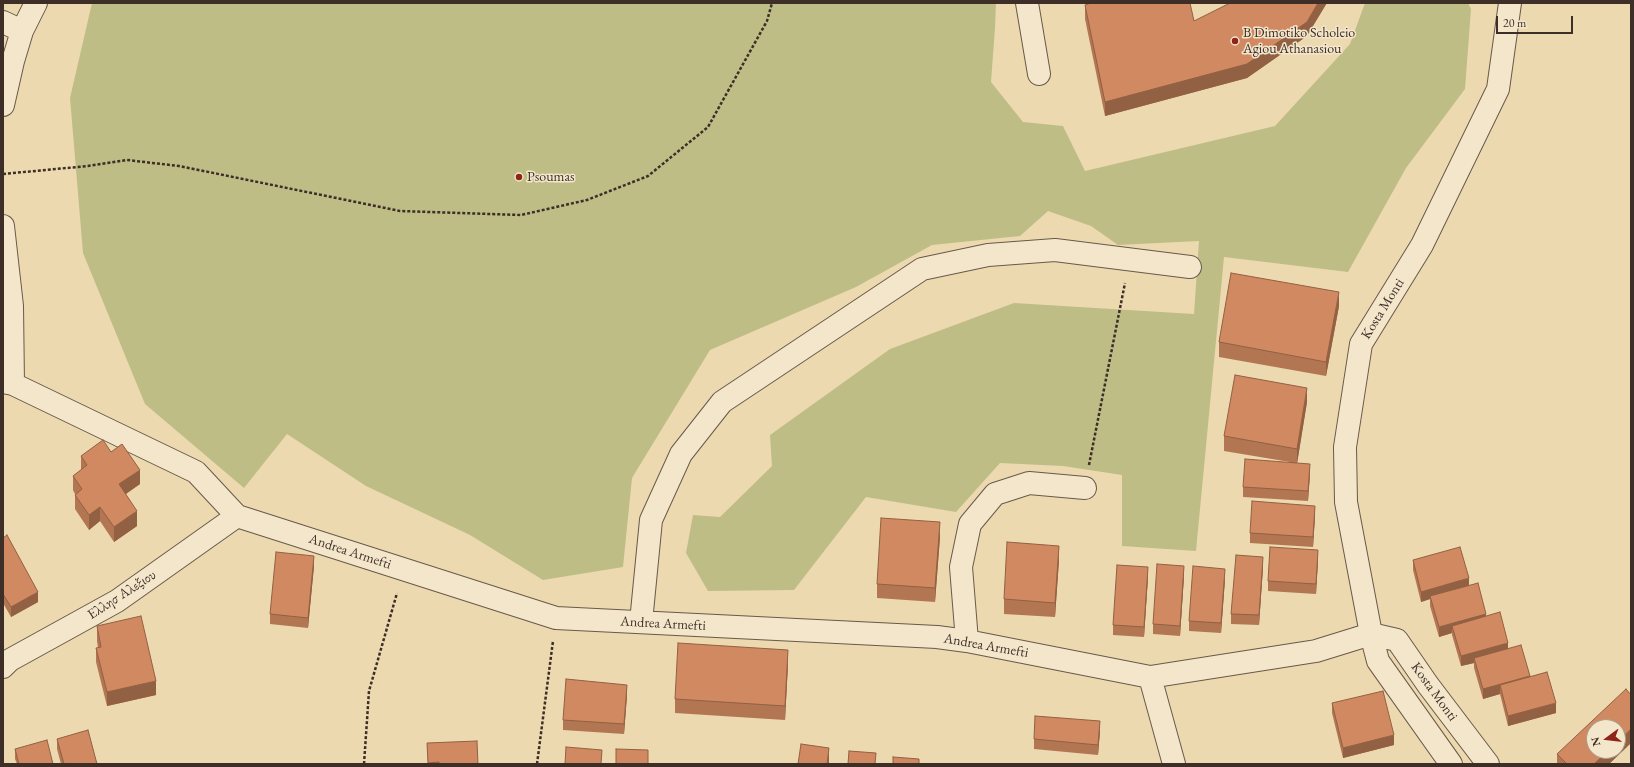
<!DOCTYPE html>
<meta charset="utf-8">
<style>
body{margin:0}
#map{position:relative;width:1634px;height:767px;overflow:hidden;background:#edd9af;font-family:"EB Garamond",serif}
canvas{display:block}
.frame{position:absolute;inset:0;border:4px solid #3d2e28;pointer-events:none}
.north{position:absolute;left:1586px;top:719px;width:40px;height:40px;box-sizing:border-box;background:#f3e6cb;border:1px solid #aa9c8a;border-radius:50%;rotate:255deg;font-size:11px;font-weight:700;line-height:16px;text-align:center;color:#3d2e28}
.north::after{content:'';display:block;margin:auto;width:14px;height:18px;background:#8f2418;clip-path:polygon(50% 0,100% 100%,50% 72%,0 100%)}
.scale{position:absolute;left:1496px;top:16px;width:77px;height:18px;box-sizing:border-box;border:2px solid #3d2e28;border-top:0;padding-left:5px;font-size:12px;line-height:14px;white-space:nowrap;color:#3d2e28;-webkit-text-stroke:3px #f3e6cb;paint-order:stroke}
</style>
<div id="map">
<canvas width="1634" height="767"></canvas>
<div class="frame"></div>
<div class="north">N</div>
<div class="scale">20 m</div>
</div>
<script>
const ctx = document.querySelector('canvas').getContext('2d');
ctx.lineJoin = 'round';
function fill(path, color) {
  ctx.fillStyle = color;
  ctx.fill(path, 'evenodd');
}
function toPath(rows) {
  const path = new Path2D();
  for (const r of rows) {
    path.moveTo(r[0], r[1]);
    for (let i = 2; i < r.length; i += 2) path.lineTo(r[i], r[i + 1]);
  }
  return path;
}
function stroke(path, color, width, dash) {
  ctx.strokeStyle = color;
  ctx.lineWidth = width;
  ctx.lineCap = dash ? 'butt' : 'round';
  ctx.setLineDash(dash || []);
  ctx.stroke(path);
}
function drawText(font, color, halo, rows, align = 'center') {
  ctx.font = font + ' "EB Garamond",serif';
  ctx.lineWidth = 3;
  ctx.setLineDash([]);
  ctx.textBaseline = 'middle';
  ctx.strokeStyle = halo;
  ctx.fillStyle = color;
  for (const [text, x, y, turn = 0] of rows) {
    ctx.save();
    ctx.translate(x, y);
    ctx.rotate((+turn || 0) * Math.PI / 180);
    ctx.textAlign = isNaN(turn) ? turn : align;
    if (halo) ctx.strokeText(text, 0, 0);
    ctx.fillText(text, 0, 0);
    ctx.restore();
  }
}
fill(toPath([
 [92,3,996,3,995,28,991,82,1023,122,1063,126,1085,171,1275,126,1350,44,1365,3,1468,3,1471,9,1465,89,1406,168,1348,272,1224,257,1196,551,1122,546,1122,475,1063,466,1000,463,956,512,866,497,794,590,708,591,686,553,693,515,720,517,772,466,770,435,890,349,1014,303,1194,314,1199,241,1118,245,1091,226,1048,211,1020,236,932,245,856,287,710,350,632,478,623,567,543,580,470,535,366,486,287,434,244,488,145,404,83,253,70,98]
]), '#bfbd86');
const minor = toPath([
 [1027,3,1039,74],
 [3,22,22,31],
 [3,105,13,61,22,31,36,3],
 [3,226,12,306,13,384],
 [3,382,13,384,196,472,237,516,556,618,937,637,967,641,1150,677,1316,651,1371,634,1397,640,1428,685,1488,764],
 [641,622,651,520,681,454,722,402,922,269,988,255,1055,250,1190,267],
 [967,641,961,567,970,524,995,494,1029,483,1085,488],
 [3,667,10,660,117,601,237,516],
 [1150,677,1174,764],
 [1451,764,1378,661,1371,634,1346,502,1345,447,1361,344,1422,245,1498,89,1510,3]
]);
stroke(minor, '#69594a', 24);
stroke(toPath([
 [3,174,88,166,127,160,179,166,400,211,521,215,587,200,648,176,708,127,767,21,772,3],
 [1089,465,1125,283],
 [364,764,369,691,397,593],
 [537,764,553,641]
]), '#3d2e28', 2.5, [3, 2]);
stroke(minor, '#f3e6cb', 22);
fill(toPath([
 [1085,5,1194,21,1307,36,1247,78,1105,116,1085,19],
 [1339,306,1326,376,1219,357,1219,342],
 [1307,402,1297,463,1310,474,1308,501,1243,497,1243,487,1290,462,1224,451,1224,436],
 [111,452,140,484,125,494,137,526,114,542,100,521,89,530,75,509,75,494,73,490,73,476,81,470,81,456],
 [1315,516,1313,547,1250,543,1250,533],
 [940,537,935,602,877,598,877,584],
 [3,538,38,602,11,617,3,603],
 [1059,560,1055,617,1004,614,1004,599],
 [1318,560,1316,594,1268,591,1268,581],
 [1413,560,1469,586,1486,616,1508,648,1530,677,1556,713,1508,726,1500,694,1483,699,1474,668,1474,663,1461,666,1452,635,1452,633,1439,637,1430,606,1430,599,1421,602,1413,570],
 [314,566,308,628,270,624,270,614],
 [1263,567,1259,625,1231,624,1231,614],
 [1184,576,1180,636,1153,634,1153,624],
 [1148,577,1144,637,1113,635,1113,625],
 [1225,579,1221,633,1189,631,1189,621],
 [97,626,156,695,107,706,96,662,96,648,98,648,97,641],
 [788,664,785,720,675,713,675,699],
 [627,695,624,734,563,730,563,720],
 [1332,703,1394,745,1343,758,1332,713],
 [1100,731,1098,755,1034,749,1034,739],
 [57,739,97,764,61,764,57,749],
 [427,743,478,764,428,764],
 [1631,743,1609,764,1557,764,1557,754],
 [15,749,53,764,17,764,15,759]
]), '#b37653');
fill(toPath([
 [1318,3,1327,3,1307,36,1247,78,1105,116,1105,102],
 [1339,292,1339,306,1326,376,1326,362],
 [1307,388,1307,402,1297,464,1297,449],
 [1310,464,1310,474,1308,501,1308,491],
 [140,470,140,484,119,499,119,484],
 [1315,506,1315,516,1313,547,1313,537],
 [100,507,100,521,89,530,89,515],
 [137,511,137,526,114,542,114,527],
 [940,522,940,537,935,602,935,588],
 [1059,546,1059,560,1055,617,1055,603],
 [1318,550,1318,560,1316,594,1316,584],
 [314,556,314,566,308,628,308,618],
 [1263,557,1263,567,1259,625,1259,615],
 [1184,566,1184,576,1180,636,1180,626],
 [1148,567,1148,577,1144,637,1144,627],
 [1225,569,1225,579,1221,633,1221,623],
 [1469,578,1469,588,1430,596,1430,599,1421,602,1421,592],
 [38,592,38,602,11,617,11,607],
 [1486,614,1486,624,1452,626,1452,633,1439,637,1439,627],
 [1508,643,1508,653,1474,658,1474,663,1461,666,1461,656],
 [788,650,788,664,785,720,785,706],
 [1530,676,1530,686,1500,685,1500,694,1483,699,1483,689],
 [156,681,156,695,107,706,107,692],
 [627,685,627,695,624,734,624,724],
 [1556,703,1556,713,1508,726,1508,716],
 [1100,721,1100,731,1098,755,1098,745],
 [1631,729,1631,743,1609,764,1594,764,1608,751,1618,751,1618,741],
 [1394,735,1394,745,1343,758,1343,748],
 [829,748,829,764,827,764]
]), '#926043');
const building = toPath([
 [1091,3,1190,3,1194,21,1230,3,1318,3,1307,22,1247,64,1105,102,1085,5,1091,3],
 [1231,273,1339,292,1326,362,1219,342,1231,273],
 [1235,375,1307,388,1297,449,1224,436,1235,375],
 [103,440,111,452,122,444,140,470,119,484,137,511,114,527,100,507,89,515,75,495,82,489,73,476,87,465,81,456,103,440],
 [1245,459,1310,464,1308,491,1243,487,1245,459],
 [1252,501,1315,506,1313,537,1250,533,1252,501],
 [881,518,940,522,935,588,877,584,881,518],
 [7,535,38,592,11,607,3,594,3,538,7,535],
 [1007,542,1059,546,1055,603,1004,599,1007,542],
 [1270,547,1318,550,1316,584,1268,581,1270,547],
 [1460,547,1469,578,1421,592,1413,560,1460,547],
 [276,552,314,556,308,618,270,614,276,552],
 [1236,555,1263,557,1259,615,1231,614,1236,555],
 [1157,564,1184,566,1180,626,1153,624,1157,564],
 [1117,565,1148,567,1144,627,1113,625,1117,565],
 [1193,566,1225,569,1221,623,1189,621,1193,566],
 [1478,583,1486,614,1439,627,1430,596,1478,583],
 [1500,612,1508,643,1461,656,1452,626,1500,612],
 [141,616,156,681,107,692,96,648,101,647,97,626,141,616],
 [678,643,788,650,785,706,675,699,678,643],
 [1521,645,1530,676,1483,689,1474,658,1521,645],
 [1547,672,1556,703,1508,716,1500,685,1547,672],
 [566,679,627,685,624,724,563,720,566,679],
 [1626,689,1631,695,1631,729,1618,741,1618,727,1594,727,1594,751,1608,751,1594,764,1567,764,1557,754,1626,689],
 [1383,691,1394,735,1343,748,1332,703,1383,691],
 [1035,716,1100,721,1098,745,1034,739,1035,716],
 [88,730,97,764,64,764,57,739,88,730],
 [47,740,53,764,19,764,15,749,47,740],
 [477,741,478,764,439,764,439,762,428,763,427,743,477,741],
 [801,744,829,748,827,764,798,764,801,744],
 [566,747,602,750,601,764,565,764,566,747],
 [616,749,648,750,648,764,616,764,616,749],
 [849,751,876,753,875,764,848,764,849,751],
 [893,757,919,759,919,764,893,764,893,757]
]);
fill(building, '#d08960');
stroke(building, '#926043', 1);
for (const [x, y, r, color] of [
 [1235,41,4,"#8f2418"],
 [519,177,4,"#8f2418"]
]) {
  const dot = new Path2D();
  dot.arc(x, y, r, 0, 2 * Math.PI);
  ctx.fillStyle = color;
  ctx.fill(dot);
  stroke(dot, '#f3e6cb', 1.5);
}
drawText('14px', '#3d2e28', '#f3e6cb', [
 ["B Dimotiko Scholeio",1243,33],
 ["Agiou Athanasiou",1243,49],
 ["Psoumas",527,177]
], 'left');
drawText('14px', '#3d2e28', '#f3e6cb', [
 ["Kosta Monti",1383,309,-58],
 ["Andrea Armefti",350,552,18],
 ["Ελλησ Αλεξιου",122,595,-33],
 ["Andrea Armefti",663,624,3],
 ["Andrea Armefti",986,646,10],
 ["Kosta Monti",1434,692,54]
]);
</script>
